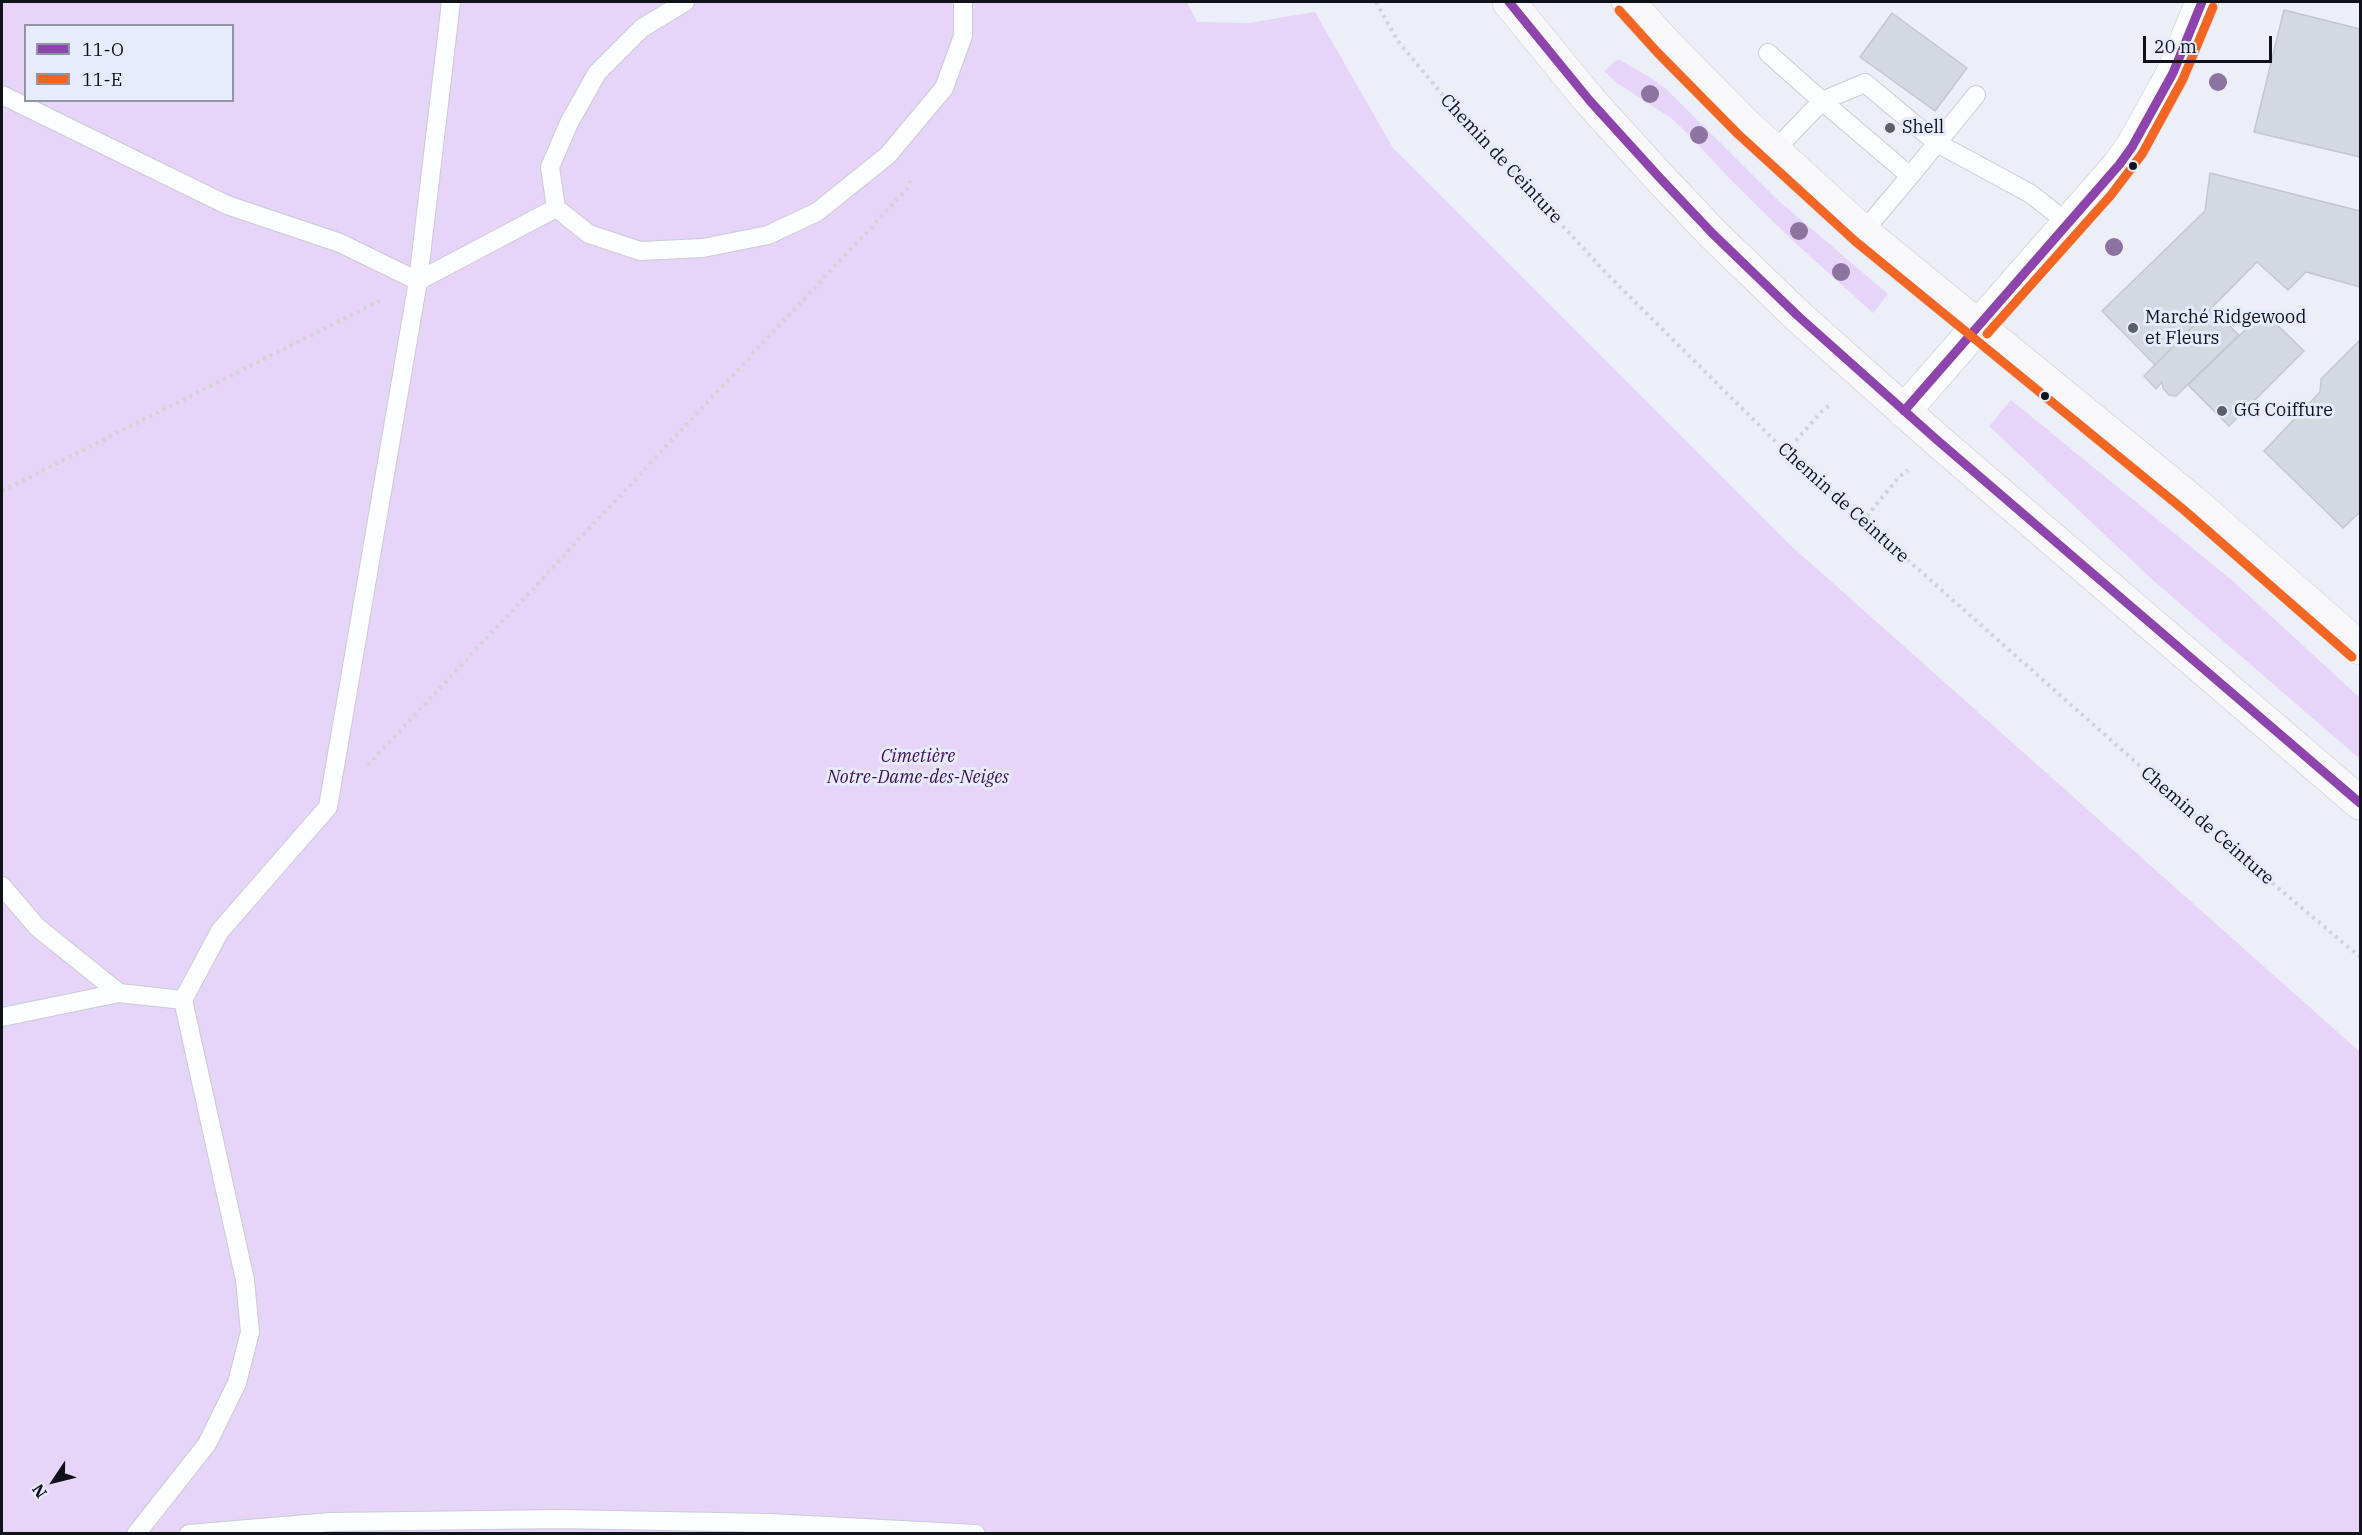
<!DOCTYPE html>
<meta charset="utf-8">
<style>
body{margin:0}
#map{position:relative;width:2362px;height:1535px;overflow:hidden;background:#eceff8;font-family:"IBM Plex Serif",serif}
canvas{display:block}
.frame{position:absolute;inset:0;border:3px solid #10121a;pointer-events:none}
.legend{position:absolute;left:24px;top:24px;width:210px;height:78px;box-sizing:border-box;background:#e6ecfe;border:2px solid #9095a3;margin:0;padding:8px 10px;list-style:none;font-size:18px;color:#10121a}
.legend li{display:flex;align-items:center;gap:12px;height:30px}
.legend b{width:30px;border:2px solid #9095a3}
.north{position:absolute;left:24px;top:1451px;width:60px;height:60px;-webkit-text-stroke:4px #e6ecfe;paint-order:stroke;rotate:235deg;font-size:16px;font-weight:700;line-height:24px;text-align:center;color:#10121a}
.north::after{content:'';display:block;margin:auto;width:21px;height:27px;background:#10121a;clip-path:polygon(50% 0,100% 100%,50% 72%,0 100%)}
.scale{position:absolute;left:2143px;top:36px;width:129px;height:27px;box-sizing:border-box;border:3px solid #10121a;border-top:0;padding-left:8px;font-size:18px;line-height:21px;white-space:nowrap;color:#10121a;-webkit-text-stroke:4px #e6ecfe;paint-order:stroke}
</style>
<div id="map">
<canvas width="2362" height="1535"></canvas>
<div class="frame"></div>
<ul class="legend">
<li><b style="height:8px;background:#8e44ad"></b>11-O</li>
<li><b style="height:8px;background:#f26522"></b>11-E</li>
</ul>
<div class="north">N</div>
<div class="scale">20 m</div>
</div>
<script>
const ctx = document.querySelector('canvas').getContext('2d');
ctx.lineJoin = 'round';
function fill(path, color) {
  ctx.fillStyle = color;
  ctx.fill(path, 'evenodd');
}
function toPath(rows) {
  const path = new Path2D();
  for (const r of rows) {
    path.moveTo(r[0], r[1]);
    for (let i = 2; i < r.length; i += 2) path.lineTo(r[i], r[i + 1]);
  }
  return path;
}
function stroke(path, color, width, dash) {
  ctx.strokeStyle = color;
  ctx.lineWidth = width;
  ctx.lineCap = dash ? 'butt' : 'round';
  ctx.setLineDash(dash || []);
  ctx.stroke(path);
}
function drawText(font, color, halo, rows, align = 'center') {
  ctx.font = font + ' "IBM Plex Serif",serif';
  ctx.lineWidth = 6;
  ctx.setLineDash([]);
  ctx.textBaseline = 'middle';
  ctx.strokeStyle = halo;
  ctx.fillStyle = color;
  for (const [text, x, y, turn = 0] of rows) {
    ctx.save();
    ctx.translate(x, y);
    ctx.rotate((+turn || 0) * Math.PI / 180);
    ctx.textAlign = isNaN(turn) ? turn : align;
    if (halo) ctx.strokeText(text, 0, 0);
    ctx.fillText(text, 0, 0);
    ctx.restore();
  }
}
fill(toPath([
 [2,2,1187,2,1197,22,1248,23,1315,12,1393,148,1789,544,2360,1052,2360,1533,2,1534],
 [26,26,232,26,232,100,26,100],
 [1618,59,1651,78,1666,89,1780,202,1888,294,1873,313,1792,240,1733,182,1686,132,1671,118,1617,83,1604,71],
 [2011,400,2234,582,2360,698,2360,759,2155,582,1989,426]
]), '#e6d4f9');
const building = toPath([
 [2284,10,2360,29,2360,157,2254,132,2284,10],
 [1892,13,1967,68,1935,111,1860,57,1892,13],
 [2210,173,2360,211,2360,287,2306,272,2288,290,2257,262,2155,365,2102,311,2205,211,2210,173],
 [2211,308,2239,335,2176,396,2169,395,2163,388,2162,382,2156,389,2144,376,2211,308],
 [2264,312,2304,351,2229,426,2188,385,2264,312],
 [2360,340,2360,512,2343,528,2264,451,2320,392,2321,379,2360,340]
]);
fill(building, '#d4d8e0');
stroke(building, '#c3c8cf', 1.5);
const lane = toPath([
 [685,2,642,28,597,73,569,123,550,167,556,208,589,234,640,251,703,248,768,235,817,212,888,155,944,88,963,36,963,2],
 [1768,53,1822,101,1865,83,1937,143,1910,176],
 [2,95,227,205,340,243,418,281,451,2],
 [1976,95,1937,143,2031,194,2069,224],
 [1773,152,1822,101,1910,176,1863,232],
 [2,886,37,927,119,993,183,1000,245,1280,250,1332,237,1383,207,1444,136,1534],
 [183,1000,220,931,328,807,418,281,556,208],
 [2,1017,119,993],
 [189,1534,331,1522,561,1519,770,1523,976,1534]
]);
const street = toPath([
 [1904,411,2119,165,2132,147,2173,73,2202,2]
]);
const secondary = toPath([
 [1509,2,1590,101,1659,177,1713,234,1798,316,1937,440,2360,803],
 [1628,2,1666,44,1747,126,1863,232,2192,501,2360,648]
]);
stroke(lane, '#c9ccd5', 20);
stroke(street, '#c9ccd5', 34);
stroke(secondary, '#c9ccd5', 34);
stroke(toPath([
 [1376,2,1397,40,1451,105,1609,276,1786,452,2264,876,2360,957],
 [1786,452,1821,412,1832,404],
 [2,491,383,299],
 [1862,522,1898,478,1908,470],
 [368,765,907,189,911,179]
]), '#d2d3d6', 4, [3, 4.5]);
stroke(lane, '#fcfdfe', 18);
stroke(street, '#fcfdfe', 33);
stroke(secondary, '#f8f8fb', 33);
stroke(toPath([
 [1509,2,1590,101,1659,177,1713,234,1798,316,1937,440,2360,803],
 [1904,411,2119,165,2132,147,2173,73,2202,2]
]), '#8e44ad', 9);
stroke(toPath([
 [1619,10,1657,52,1738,134,1855,241,2184,510,2352,657],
 [1987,334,2111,195,2142,154,2183,79,2213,7]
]), '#f26522', 9);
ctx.fillStyle = '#8d73a0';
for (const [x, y] of [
 [2218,82],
 [1650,94],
 [1699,135],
 [1799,231],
 [2114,247],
 [1841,272]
]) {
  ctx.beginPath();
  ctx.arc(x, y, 9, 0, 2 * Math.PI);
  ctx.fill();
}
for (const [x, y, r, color] of [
 [1890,128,6,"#5d5f68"],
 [2133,166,5,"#10121a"],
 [2133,328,6,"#5d5f68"],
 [2045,396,5,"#10121a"],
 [2222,411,6,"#5d5f68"]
]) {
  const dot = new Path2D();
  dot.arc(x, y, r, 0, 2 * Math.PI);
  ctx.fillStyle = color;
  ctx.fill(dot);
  stroke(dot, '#e6ecfe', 2);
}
drawText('18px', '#10121a', '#e6ecfe', [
 ["Shell",1902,128],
 ["Marché Ridgewood",2145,318],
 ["et Fleurs",2145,339],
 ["GG Coiffure",2234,411]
], 'left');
drawText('18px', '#10121a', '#e6ecfe', [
 ["Chemin de Ceinture",1501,159,47],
 ["Chemin de Ceinture",1843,503,42],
 ["Chemin de Ceinture",2207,826,41]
]);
drawText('italic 18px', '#3f0e58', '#e6ecfe', [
 ["Cimetière",918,757],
 ["Notre-Dame-des-Neiges",918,778]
]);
</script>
